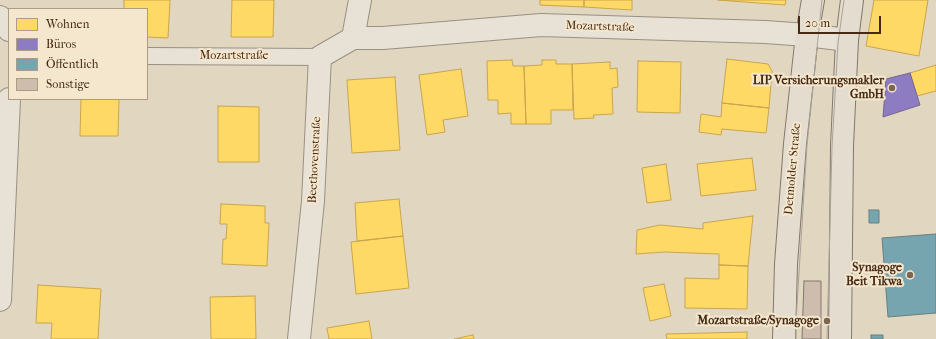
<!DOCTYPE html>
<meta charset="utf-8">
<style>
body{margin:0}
#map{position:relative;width:936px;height:339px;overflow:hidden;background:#e1d6c0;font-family:"IM FELL French Canon",serif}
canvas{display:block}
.legend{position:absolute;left:8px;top:8px;width:140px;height:92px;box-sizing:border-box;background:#f4e7ce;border:1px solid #ae9b84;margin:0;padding:5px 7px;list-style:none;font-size:12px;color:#462915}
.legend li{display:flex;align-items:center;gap:8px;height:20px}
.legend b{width:20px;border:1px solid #ae9b84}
.scale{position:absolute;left:798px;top:16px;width:83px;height:18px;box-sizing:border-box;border:2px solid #462915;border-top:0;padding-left:5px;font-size:12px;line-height:14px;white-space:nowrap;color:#462915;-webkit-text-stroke:3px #f4e7ce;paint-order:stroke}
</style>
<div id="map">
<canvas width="936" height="339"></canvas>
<ul class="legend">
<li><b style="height:11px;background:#ffd966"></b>Wohnen</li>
<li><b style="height:11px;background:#8e7cc3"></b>Büros</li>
<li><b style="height:11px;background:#76a5af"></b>Öffentlich</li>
<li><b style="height:11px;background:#cebcad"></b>Sonstige</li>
</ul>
<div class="scale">20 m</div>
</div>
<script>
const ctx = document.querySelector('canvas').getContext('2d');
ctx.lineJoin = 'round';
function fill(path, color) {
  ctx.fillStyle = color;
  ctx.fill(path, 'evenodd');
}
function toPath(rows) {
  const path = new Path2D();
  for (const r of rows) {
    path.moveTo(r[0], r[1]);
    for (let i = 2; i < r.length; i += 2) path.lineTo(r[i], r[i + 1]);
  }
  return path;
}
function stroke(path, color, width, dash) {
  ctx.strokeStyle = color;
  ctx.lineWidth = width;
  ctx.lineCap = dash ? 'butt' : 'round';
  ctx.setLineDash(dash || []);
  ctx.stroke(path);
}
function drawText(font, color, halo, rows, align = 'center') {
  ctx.font = font + ' "IM FELL French Canon",serif';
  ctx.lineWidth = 4;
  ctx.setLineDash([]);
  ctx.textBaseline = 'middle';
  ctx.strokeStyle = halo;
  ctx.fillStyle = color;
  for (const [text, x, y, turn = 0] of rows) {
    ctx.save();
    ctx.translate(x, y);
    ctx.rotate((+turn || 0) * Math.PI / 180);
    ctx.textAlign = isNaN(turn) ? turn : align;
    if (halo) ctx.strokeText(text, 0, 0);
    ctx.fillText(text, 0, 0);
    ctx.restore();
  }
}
const homes = toPath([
 [124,0,170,0,168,38,147,37,147,9,124,9,124,0],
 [232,0,274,0,273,37,231,37,232,0],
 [540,0,584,0,584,7,540,5,540,0],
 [584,0,632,0,632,10,584,7,584,0],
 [718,0,786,0,785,5,718,0],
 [874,0,928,0,919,56,866,46,874,0],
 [727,59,768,64,772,71,769,108,722,103,727,59],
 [512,60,513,66,524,66,526,124,511,124,511,113,498,114,498,100,488,100,487,61,512,60],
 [542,60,556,60,556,64,572,64,573,110,551,110,551,124,526,124,524,66,542,65,542,60],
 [638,61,681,62,680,113,637,112,638,61],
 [610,62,610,69,617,68,618,87,612,88,613,114,593,115,594,118,574,119,572,64,610,62],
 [936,65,936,91,917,96,910,73,936,65],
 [461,69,468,116,443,120,445,132,427,135,419,75,461,69],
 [395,77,400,150,352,153,347,80,395,77],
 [81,99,119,99,118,136,80,136,81,99],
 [722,103,769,108,766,133,722,129,721,135,699,132,701,114,721,117,722,103],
 [218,106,259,107,259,162,218,162,218,106],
 [752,158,756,190,701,196,697,164,752,158],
 [666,164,671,200,647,203,642,168,666,164],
 [399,199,403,236,357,241,355,203,399,199],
 [221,204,265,206,265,223,269,223,267,266,222,264,223,239,226,239,227,224,220,224,221,204],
 [753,216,748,266,719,265,719,254,665,252,636,254,637,230,660,225,703,229,703,223,753,216],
 [403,236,409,288,356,294,351,242,403,236],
 [719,265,748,266,747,309,685,308,685,278,719,279,719,265],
 [664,284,671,316,650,321,643,288,664,284],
 [38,285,101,289,98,339,51,339,52,323,36,323,38,285],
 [255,296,256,339,211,339,210,297,255,296],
 [369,321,372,339,329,339,327,328,369,321],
 [747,332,747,339,667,339,666,334,747,332],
 [473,335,474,339,454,339,473,335]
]);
fill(homes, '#ffd966');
stroke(homes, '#c8a44e', 1);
const offices = toPath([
 [910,73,920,105,883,117,886,79,910,73]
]);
fill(offices, '#8e7cc3');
stroke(offices, '#78638f', 1);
const public = toPath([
 [869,210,879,210,879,223,869,223,869,210],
 [936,234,936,313,888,317,882,238,936,234],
 [871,335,883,335,883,339,871,339,871,335]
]);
fill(public, '#76a5af');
stroke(public, '#688081', 1);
const building = toPath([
 [804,281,821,281,821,339,802,339,804,281]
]);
fill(building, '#cebcad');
stroke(building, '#83786b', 1);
const service = toPath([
 [147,56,320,57]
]);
const minor = toPath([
 [0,17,9,30],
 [353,38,383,38,541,25,765,32,807,35,847,40],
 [0,300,9,99],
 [299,339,313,201,320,57,353,38,360,0]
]);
const primary = toPath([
 [784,339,786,264,795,144,807,35,813,0],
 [840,339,842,146,847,40,852,0]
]);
stroke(service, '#9a9081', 18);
stroke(minor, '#9a9081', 24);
stroke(primary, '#83786b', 24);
stroke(service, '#e7e1d6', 16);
stroke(minor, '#e7e1d6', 22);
stroke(primary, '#e3dccf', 22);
stroke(toPath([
 [796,339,796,321,807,145,822,0],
 [827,339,832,147,838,43,844,0]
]), '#aaa399', 1);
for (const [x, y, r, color] of [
 [892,88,4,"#7c6651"],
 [910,275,4,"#7c6651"],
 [827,321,4,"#7c6651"]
]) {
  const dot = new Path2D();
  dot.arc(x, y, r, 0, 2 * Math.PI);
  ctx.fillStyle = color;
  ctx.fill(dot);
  stroke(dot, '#f4e7ce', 1.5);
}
drawText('12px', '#462915', '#f4e7ce', [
 ["Mozartstraße",600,27,2],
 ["Mozartstraße",234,56],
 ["Beethovenstraße",315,160,-87],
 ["Detmolder Straße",793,169,-85]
]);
drawText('bold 12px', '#462915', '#f4e7ce', [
 ["LIP Versicherungsmakler",884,81],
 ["GmbH",884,95],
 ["Synagoge",902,268],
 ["Beit Tikwa",902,282],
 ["Mozartstraße/Synagoge",819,321]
], 'right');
</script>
